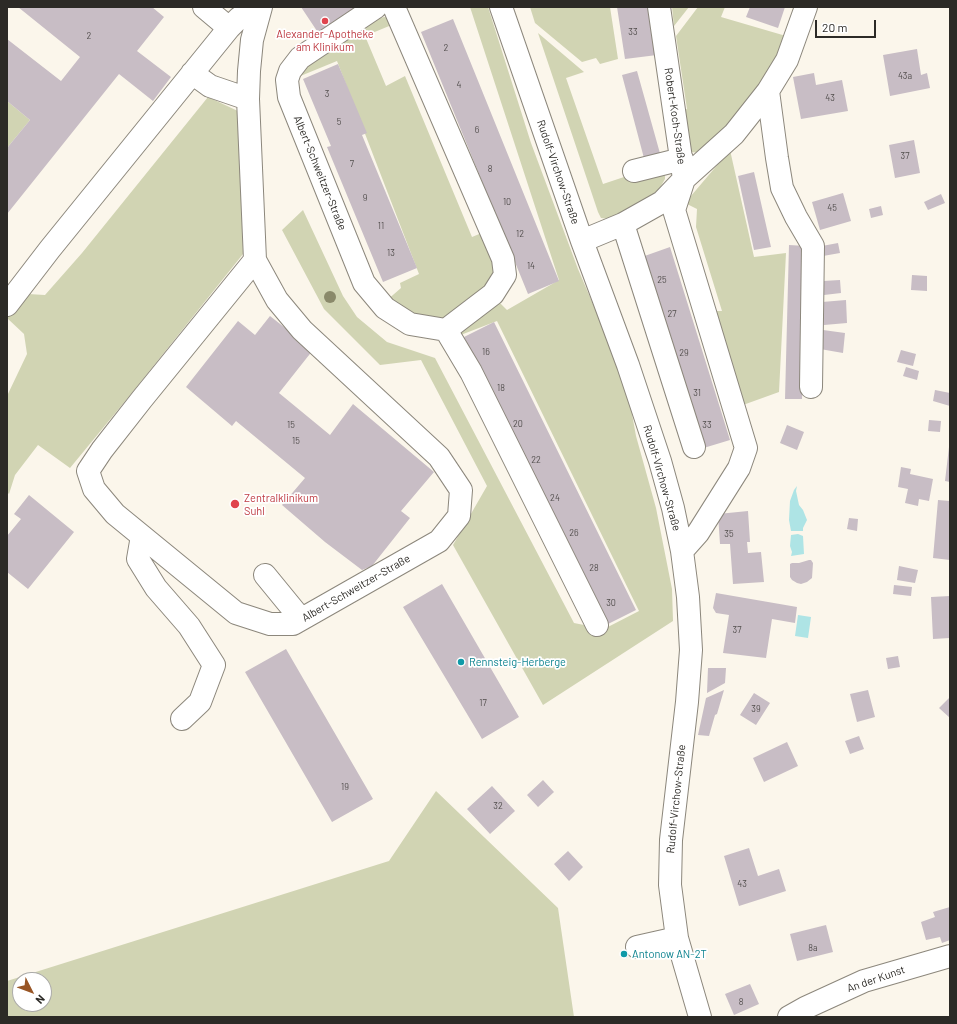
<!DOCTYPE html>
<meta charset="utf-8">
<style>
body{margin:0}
#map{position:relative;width:957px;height:1024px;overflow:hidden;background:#fbf6eb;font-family:Barlow,sans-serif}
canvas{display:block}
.frame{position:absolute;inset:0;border:8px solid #2c2a26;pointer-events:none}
.north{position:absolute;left:12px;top:972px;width:40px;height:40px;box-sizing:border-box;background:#fff;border:1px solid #abaaa8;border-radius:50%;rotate:132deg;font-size:11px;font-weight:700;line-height:16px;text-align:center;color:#2c2a26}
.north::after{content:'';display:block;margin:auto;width:14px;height:18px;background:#985525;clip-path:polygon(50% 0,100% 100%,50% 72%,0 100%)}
.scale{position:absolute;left:815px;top:20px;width:61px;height:18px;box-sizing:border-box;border:2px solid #2c2a26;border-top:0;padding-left:5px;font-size:12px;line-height:14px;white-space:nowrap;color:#2c2a26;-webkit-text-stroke:3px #fff;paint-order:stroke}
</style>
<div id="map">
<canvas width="957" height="1024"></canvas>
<div class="frame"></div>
<div class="north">N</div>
<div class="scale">20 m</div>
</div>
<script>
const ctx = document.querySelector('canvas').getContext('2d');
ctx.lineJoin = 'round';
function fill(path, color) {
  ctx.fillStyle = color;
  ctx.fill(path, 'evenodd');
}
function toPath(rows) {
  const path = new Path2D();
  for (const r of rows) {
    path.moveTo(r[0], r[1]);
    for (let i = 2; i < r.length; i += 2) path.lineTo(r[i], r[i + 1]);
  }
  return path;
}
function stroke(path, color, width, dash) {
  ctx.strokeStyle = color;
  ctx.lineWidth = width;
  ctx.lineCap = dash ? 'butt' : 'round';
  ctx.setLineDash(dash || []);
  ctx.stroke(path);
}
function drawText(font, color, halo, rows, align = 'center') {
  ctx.font = font + ' Barlow,sans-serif';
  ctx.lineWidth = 3.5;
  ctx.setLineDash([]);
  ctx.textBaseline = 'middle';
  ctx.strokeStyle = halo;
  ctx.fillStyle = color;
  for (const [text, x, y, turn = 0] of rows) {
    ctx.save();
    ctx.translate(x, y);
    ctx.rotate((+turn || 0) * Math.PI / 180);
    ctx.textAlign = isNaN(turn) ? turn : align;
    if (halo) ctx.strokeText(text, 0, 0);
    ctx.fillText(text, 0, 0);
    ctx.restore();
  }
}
fill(toPath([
 [470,7,488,7,531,143,578,269,604,330,628,392,636,436,656,508,672,589,673,621,543,705,453,545,487,486,421,360,380,365,324,309,282,230,303,210,343,296,357,317,387,342,435,358,574,623,604,629,639,611,497,321,458,336,494,297,507,310,559,280],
 [530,7,610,7,618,59,600,64,596,58,582,62,535,23],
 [672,7,689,7,674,26],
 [698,7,725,7,721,17,786,36,779,61,754,101,700,153,691,152,683,110,687,109,676,36],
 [384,17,392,18,394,24,365,36,386,86,405,76,472,237,484,232,494,262,492,280,470,302,445,318,422,319,386,301,401,288,400,283,419,274,337,61,298,77,302,67,371,21],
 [538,33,584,72,566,78,603,184,636,173,665,173,665,179,657,193,610,219,601,218,598,212],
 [208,97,240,112,243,254,131,394,70,468,38,445,15,475,9,494,7,492,7,396,27,354,24,334,7,318,28,294,45,295,82,253],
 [7,101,30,120,7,148],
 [730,150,754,257,786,253,779,392,743,405,713,311,722,311,696,227,697,209,685,203],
 [436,791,558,908,574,1017,7,1017,7,981,389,861],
 [20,980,44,980,44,1004,20,1004]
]), '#d1d4b3');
fill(toPath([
 [797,486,796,491,799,505,803,510,807,520,803,528,803,531,791,531,789,520,790,501,794,490],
 [798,534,803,536,804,554,791,556,792,552,790,546,791,535],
 [798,615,811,617,808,638,795,636]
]), '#aee4e5');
fill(toPath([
 [18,7,152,7,164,17,137,51,171,77,153,101,119,74,7,214,7,148,30,120,7,101,7,39,61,81,80,57],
 [301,7,359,7,319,34],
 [617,7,649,7,657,55,625,59],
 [750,7,785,7,778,28,746,17],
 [453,19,559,281,528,294,421,32],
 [917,49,921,75,927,73,930,88,890,96,883,55],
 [338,64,367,133,362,135,417,268,383,282,327,147,331,146,303,79],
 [637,71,661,157,645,162,622,75],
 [814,73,816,85,842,80,848,111,801,119,793,77],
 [914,140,920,173,895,178,889,145],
 [754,172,771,247,754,250,738,176],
 [843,193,851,221,820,230,812,202],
 [941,194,945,203,928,210,924,202],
 [881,206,883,215,871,218,869,209],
 [838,243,840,253,823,256,822,246],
 [789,245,806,246,802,399,785,399],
 [670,247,730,440,697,450,639,258],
 [912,275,927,276,927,291,911,290],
 [840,280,841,293,824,295,823,281],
 [846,300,847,323,824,325,822,302],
 [270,316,313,350,279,393,330,435,353,404,434,472,401,511,410,518,372,566,362,570,325,542,282,505,305,478,236,421,232,426,186,387,238,321,255,335],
 [494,322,636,610,606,625,464,337],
 [823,330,845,333,843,353,820,349],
 [901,350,916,354,913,366,897,362],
 [906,367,919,371,917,380,903,376],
 [935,390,950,393,950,406,933,401],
 [929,420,941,421,940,432,928,431],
 [787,425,804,432,797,450,780,443],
 [949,447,950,447,950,482,945,481],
 [901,467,911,469,910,474,933,479,929,501,919,499,918,506,905,503,908,489,898,487],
 [29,495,74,532,28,589,7,572,7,536,21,519,14,514],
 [938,500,950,501,950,560,933,558],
 [748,511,750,542,747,542,748,553,761,552,764,582,733,584,730,544,720,544,718,514],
 [849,518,858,519,857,531,847,529],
 [809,560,811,560,813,563,812,578,807,582,801,584,797,583,792,580,790,577,790,564,792,563,799,563],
 [899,566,918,570,915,583,897,580],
 [442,584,519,717,482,739,403,607],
 [894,585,912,587,911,596,893,594],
 [716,593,797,607,795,623,772,619,766,658,723,653,729,615,716,613,713,608],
 [950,596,950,638,933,639,931,597],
 [286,649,373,799,332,822,245,672],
 [898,656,900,667,888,669,886,658],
 [708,668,726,668,725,683,707,693],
 [724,690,717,714,715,715,709,736,698,735,706,698],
 [868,690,875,717,857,722,850,694],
 [754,693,770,703,756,725,740,715],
 [950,697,950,718,939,708],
 [859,736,864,749,850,754,845,741],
 [787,742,798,766,764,782,753,758],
 [543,780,554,792,538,807,527,795],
 [492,786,515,811,490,834,467,809],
 [749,848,758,876,779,869,786,891,739,906,724,856],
 [568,851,583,867,569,881,554,864],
 [950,907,950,940,942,943,940,937,926,940,921,922,935,917,933,912],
 [826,925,833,952,797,961,790,934],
 [750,984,759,1004,734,1015,725,994]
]), '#c8bdc5');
const minor = toPath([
 [204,7,229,28],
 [376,7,300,58,290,71,287,80,289,97,364,283,385,308,410,324,446,330],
 [394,7,503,259,505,275,493,294,455,323,446,330,471,372,597,625],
 [501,7,582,241,628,365,660,461,673,508,682,551,688,597,691,650,687,702,671,840,670,885,677,938,700,1017],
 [659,7,684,179,674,210,746,448,739,468,698,533,682,551],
 [192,73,210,86,248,99],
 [768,91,777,158,782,188,796,217,813,246,811,387],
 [634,171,682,159],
 [623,224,662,202,684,179,734,134,768,91,787,60,806,7],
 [582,241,623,224,694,447],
 [255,260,142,399,102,450,88,471,94,489,115,514,236,613,270,624,293,624,439,541,459,516,461,490,439,457,302,330,277,300,255,260,248,99,249,71,252,40,261,7],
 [7,305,50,249,229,28,239,18,260,7],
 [142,536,138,559,156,588,189,626,214,665,200,702,182,719],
 [265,575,301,619],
 [637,947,677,938],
 [789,1017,805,1008,864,981,950,956]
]);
stroke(minor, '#8c877c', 24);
stroke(minor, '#fff', 22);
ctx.fillStyle = '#8a896a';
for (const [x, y] of [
 [330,297]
]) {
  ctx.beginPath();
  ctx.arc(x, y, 6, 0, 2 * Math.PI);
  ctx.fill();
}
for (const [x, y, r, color] of [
 [325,21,4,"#e0444e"],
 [235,504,5,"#e0444e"],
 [461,662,4,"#0f9aa8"],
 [624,954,4,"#0f9aa8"]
]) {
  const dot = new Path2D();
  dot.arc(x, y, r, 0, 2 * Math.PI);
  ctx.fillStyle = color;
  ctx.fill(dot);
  stroke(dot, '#fff', 1.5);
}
drawText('9px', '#534f4e', null, [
 ["33",633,32],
 ["2",89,36],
 ["2",446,48],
 ["43a",905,76],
 ["4",459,85],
 ["3",327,94],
 ["43",830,98],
 ["5",339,122],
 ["6",477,130],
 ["37",905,156],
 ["7",352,164],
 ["8",490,169],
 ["9",365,198],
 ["10",507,202],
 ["45",832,208],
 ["11",381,226],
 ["12",520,234],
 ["13",391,253],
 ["14",531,266],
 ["25",662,280],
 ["27",672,314],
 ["16",486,352],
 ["29",684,353],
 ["18",501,388],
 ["31",697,393],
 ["20",518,424],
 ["15",291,425],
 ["33",707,425],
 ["15",296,441],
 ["22",536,460],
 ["24",555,498],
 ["26",574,533],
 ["35",729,534],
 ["28",594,568],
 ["30",611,603],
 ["37",737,630],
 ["17",483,703],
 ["39",756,709],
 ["19",345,787],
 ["32",498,806],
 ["43",742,884],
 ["8a",813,948],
 ["8",741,1002]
]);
drawText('11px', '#be3a42', '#fff', [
 ["Alexander-Apotheke",325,34],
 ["am Klinikum",325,47],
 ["Zentralklinikum",244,498,"left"],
 ["Suhl",244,511,"left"]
]);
drawText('11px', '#2c2a26', '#fff', [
 ["Robert-Koch-Straße",675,116,82],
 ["Rudolf-Virchow-Straße",558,172,71],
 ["Albert-Schweitzer-Straße",320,173,68],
 ["Rudolf-Virchow-Straße",662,478,74],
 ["Albert-Schweitzer-Straße",356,588,-30],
 ["Rudolf-Virchow-Straße",676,799,-84],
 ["An der Kunst",876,979,-19]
]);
drawText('11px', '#0d838f', '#fff', [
 ["Rennsteig-Herberge",469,662],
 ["Antonow AN-2T",632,954]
], 'left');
</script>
